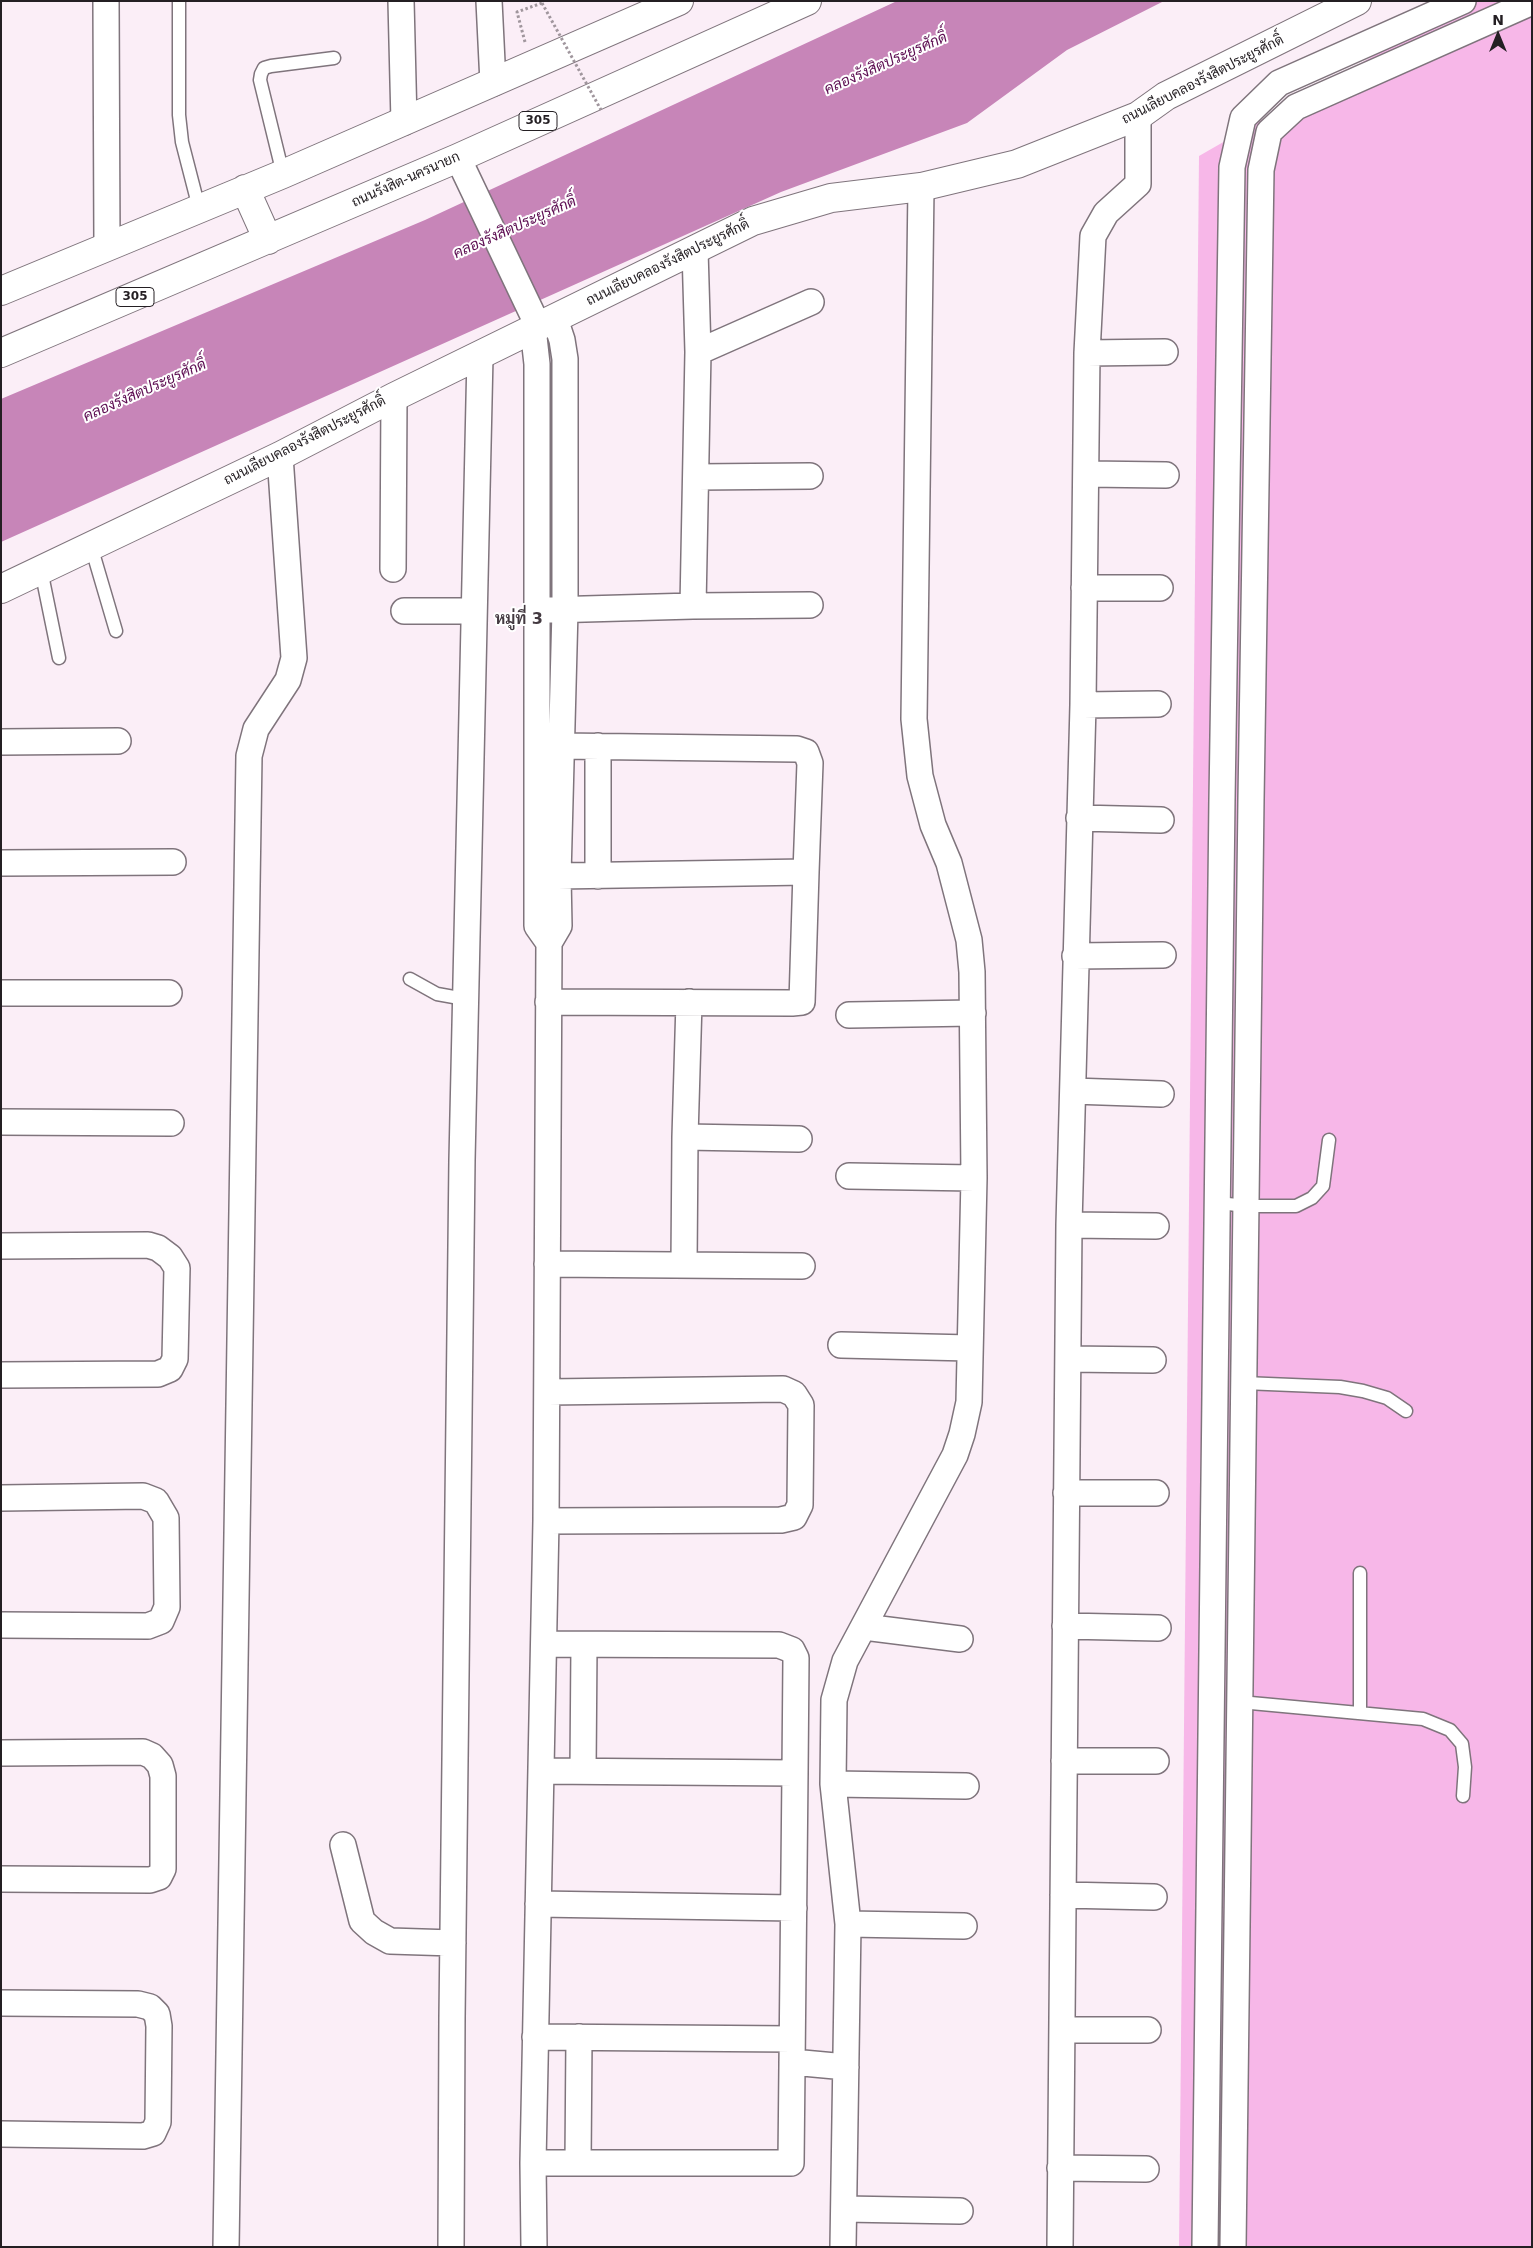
<!DOCTYPE html>
<meta charset="utf-8">
<style>
body{margin:0}
#map{position:relative;width:1533px;height:2248px;overflow:hidden;background:#fbeef7;font-family:"DejaVu Sans",sans-serif}
canvas{display:block}
.frame{position:absolute;inset:0;border:2px solid #241f23;pointer-events:none}
.north{position:absolute;left:1473px;top:10px;width:50px;height:50px;-webkit-text-stroke:4px #fff;paint-order:stroke;rotate:0deg;font-size:14px;font-weight:700;line-height:20px;text-align:center;color:#241f23}
.north::after{content:'';display:block;margin:auto;width:18px;height:22px;background:#241f23;clip-path:polygon(50% 0,100% 100%,50% 72%,0 100%)}
</style>
<div id="map">
<canvas width="1533" height="2248"></canvas>
<div class="frame"></div>
<div class="north">N</div>
</div>
<script>
const ctx = document.querySelector('canvas').getContext('2d');
ctx.lineJoin = 'round';
function fill(path, color) {
  ctx.fillStyle = color;
  ctx.fill(path, 'evenodd');
}
function toPath(rows) {
  const path = new Path2D();
  for (const r of rows) {
    path.moveTo(r[0], r[1]);
    for (let i = 2; i < r.length; i += 2) path.lineTo(r[i], r[i + 1]);
  }
  return path;
}
function stroke(path, color, width, dash) {
  ctx.strokeStyle = color;
  ctx.lineWidth = width;
  ctx.lineCap = dash ? 'butt' : 'round';
  ctx.setLineDash(dash || []);
  ctx.stroke(path);
}
function drawText(font, color, halo, rows, align = 'center') {
  ctx.font = font + ' "DejaVu Sans",Sarabun,sans-serif';
  ctx.lineWidth = 4;
  ctx.setLineDash([]);
  ctx.textBaseline = 'middle';
  ctx.strokeStyle = halo;
  ctx.fillStyle = color;
  for (const [text, x, y, turn = 0] of rows) {
    ctx.save();
    ctx.translate(x, y);
    ctx.rotate((+turn || 0) * Math.PI / 180);
    ctx.textAlign = isNaN(turn) ? turn : align;
    if (halo) ctx.strokeText(text, 0, 0);
    ctx.fillText(text, 0, 0);
    ctx.restore();
  }
}
fill(toPath([
 [1469,1,1532,1,1532,2247,1179,2247,1199,156]
]), '#f7b7e8');
fill(toPath([
 [897,1,1164,1,1067,50,967,123,781,192,1,542,1,399,425,220]
]), '#c785b8');
const lane = toPath([
 [179,1,179,115,182,142,199,208],
 [283,174,260,80,261,74,264,68,271,66,334,58],
 [91,546,116,631],
 [41,570,59,658],
 [410,979,437,994,465,999],
 [1218,1203,1247,1206,1296,1206,1312,1198,1323,1186,1329,1140],
 [1244,1383,1340,1387,1363,1391,1387,1398,1406,1411],
 [1240,1702,1423,1719,1450,1730,1462,1744,1465,1767,1463,1796],
 [1360,1713,1360,1573]
]);
const street = toPath([
 [106,1,107,247],
 [401,1,404,122],
 [489,1,493,83],
 [458,158,538,326],
 [695,250,698,352],
 [533,328,537,364,537,926,549,943],
 [1087,353,1165,352],
 [1087,474,1166,475],
 [697,477,810,476],
 [393,569,394,397],
 [1084,588,1160,588],
 [693,606,698,352,811,302],
 [549,610,693,606,810,605],
 [404,611,474,611],
 [1083,705,1158,704],
 [1,742,118,741],
 [598,746,598,876],
 [1079,818,1161,820],
 [1,863,173,862],
 [558,876,806,872,810,763,806,752,797,749,561,746],
 [1075,956,1163,955],
 [1,993,169,993],
 [548,1002,792,1003,802,1002,806,872],
 [689,1002,685,1137,799,1139],
 [849,1015,973,1013],
 [1073,1091,1161,1094],
 [1,1122,171,1123],
 [849,1176,974,1178],
 [1069,1225,1156,1226],
 [1,1246,148,1245,158,1248,170,1257,177,1268,175,1359,170,1369,158,1374,1,1375],
 [547,1264,802,1266],
 [684,1264,685,1137],
 [841,1345,970,1348],
 [1068,1359,1153,1360],
 [1066,1493,1156,1493],
 [1,1498,143,1496,156,1501,166,1518,167,1607,161,1621,148,1626,1,1625],
 [546,1521,781,1520,794,1517,800,1505,801,1405,794,1394,783,1389,548,1392],
 [1065,1626,1158,1628],
 [864,1627,960,1639],
 [1,1753,143,1752,152,1756,160,1765,163,1776,163,1869,159,1877,150,1880,1,1879],
 [1064,1761,1156,1761],
 [541,1771,795,1773],
 [583,1771,584,1645],
 [833,1784,966,1786],
 [343,1845,362,1921,374,1932,390,1941,453,1943],
 [1063,1895,1154,1897],
 [538,1904,794,1908],
 [848,1924,964,1926],
 [1,2003,138,2004,150,2007,157,2014,159,2026,158,2122,153,2133,143,2136,1,2134],
 [1062,2030,1148,2030],
 [535,2037,792,2039],
 [792,2062,846,2067],
 [533,2163,791,2163,795,1773,796,1658,792,1650,779,1645,544,1644],
 [578,2163,579,2037],
 [1060,2168,1146,2169],
 [844,2209,960,2211],
 [226,2247,249,756,256,729,288,680,294,658,280,456],
 [451,2247,452,2017,462,1160,480,356],
 [534,2247,533,2163,546,1521,549,943,559,926,558,876,565,610,565,359,562,340,555,319],
 [843,2247,848,1924,833,1784,834,1700,845,1661,955,1455,962,1434,969,1402,974,1178,972,972,969,940,949,863,933,825,920,776,914,719,921,187],
 [1060,2247,1069,1225,1083,705,1087,353,1093,236,1106,213,1138,184,1138,116],
 [1205,2247,1222,799,1232,167,1243,118,1279,83,1463,1],
 [1233,2247,1251,799,1261,170,1269,132,1296,107,1532,2]
]);
const secondary = toPath([
 [1,589,280,456,394,397,753,221,831,198,921,187,1017,164,1138,116,1166,96,1357,1]
]);
const primary = toPath([
 [245,189,268,240],
 [1,291,283,174,679,1],
 [1,353,458,158,807,1]
]);
stroke(lane, '#7f747c', 15);
stroke(street, '#7f747c', 28);
stroke(secondary, '#7f747c', 30);
stroke(primary, '#7f747c', 30);
stroke(toPath([
 [525,42,517,12,542,3]
]), '#a0969d', 3, [2.5, 2.5]);
stroke(lane, '#fff', 12);
stroke(street, '#fff', 25);
stroke(secondary, '#fff', 28);
stroke(primary, '#fff', 28);
stroke(toPath([
 [542,3,601,110]
]), '#a0969d', 3, [2.5, 2.5]);
for (const [x, y, w] of [
 [538,121,38],
 [135,297,38]
]) {
  const box = new Path2D();
  box.roundRect(x - w / 2, y - 9.5, w, 19, 4);
  ctx.fillStyle = '#fff';
  ctx.fill(box);
  stroke(box, '#241f23', 1);
}
drawText('bold 12px', '#241f23', null, [
 ["305",538,121],
 ["305",135,297]
]);
drawText('14px', '#241f23', '#fff', [
 ["ถนนเลียบคลองรังสิตประยูรศักดิ์",1203,80,-27],
 ["ถนนรังสิต-นครนายก",406,180,-24],
 ["ถนนเลียบคลองรังสิตประยูรศักดิ์",668,263,-26],
 ["ถนนเลียบคลองรังสิตประยูรศักดิ์",305,441,-27]
]);
drawText('italic 15px', '#5d0e52', '#fff', [
 ["คลองรังสิตประยูรศักดิ์",886,64,-24],
 ["คลองรังสิตประยูรศักดิ์",515,228,-24],
 ["คลองรังสิตประยูรศักดิ์",145,391,-24]
]);
drawText('bold 16px', '#433940', '#fff', [
 ["หมู่ที่ 3",519,620]
]);
</script>
